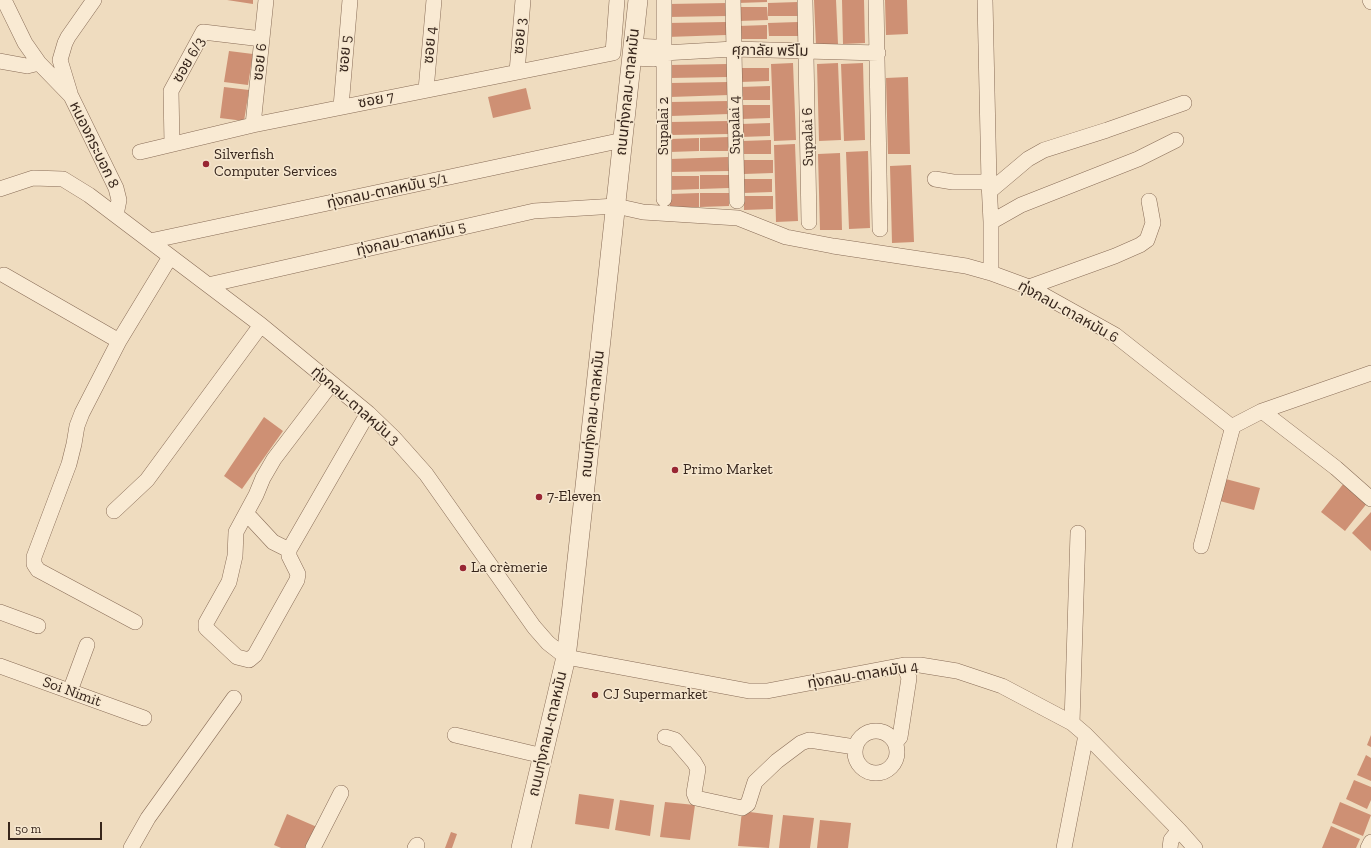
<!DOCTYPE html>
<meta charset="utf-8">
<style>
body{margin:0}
#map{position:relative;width:1371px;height:848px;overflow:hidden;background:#efdcbf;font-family:"Zilla Slab",serif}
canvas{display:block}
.scale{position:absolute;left:8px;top:822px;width:94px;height:18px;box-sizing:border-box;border:2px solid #37261c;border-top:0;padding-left:5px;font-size:12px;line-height:14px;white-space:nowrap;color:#37261c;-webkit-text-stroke:3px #f6e7cf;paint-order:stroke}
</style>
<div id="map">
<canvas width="1371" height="848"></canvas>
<div class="scale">50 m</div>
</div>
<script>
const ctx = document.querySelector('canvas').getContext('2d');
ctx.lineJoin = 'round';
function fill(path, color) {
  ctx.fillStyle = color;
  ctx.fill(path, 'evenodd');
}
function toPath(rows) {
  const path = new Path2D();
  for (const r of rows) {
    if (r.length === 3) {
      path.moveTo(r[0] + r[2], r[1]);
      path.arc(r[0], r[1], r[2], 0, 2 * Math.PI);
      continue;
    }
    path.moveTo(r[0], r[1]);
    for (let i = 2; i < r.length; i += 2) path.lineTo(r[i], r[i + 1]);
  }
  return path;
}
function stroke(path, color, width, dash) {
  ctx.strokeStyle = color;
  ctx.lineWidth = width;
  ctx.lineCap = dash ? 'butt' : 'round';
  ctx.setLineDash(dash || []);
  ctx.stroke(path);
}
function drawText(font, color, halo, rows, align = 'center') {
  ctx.font = font + ' "Zilla Slab","Noto Sans Thai",serif';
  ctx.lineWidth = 3;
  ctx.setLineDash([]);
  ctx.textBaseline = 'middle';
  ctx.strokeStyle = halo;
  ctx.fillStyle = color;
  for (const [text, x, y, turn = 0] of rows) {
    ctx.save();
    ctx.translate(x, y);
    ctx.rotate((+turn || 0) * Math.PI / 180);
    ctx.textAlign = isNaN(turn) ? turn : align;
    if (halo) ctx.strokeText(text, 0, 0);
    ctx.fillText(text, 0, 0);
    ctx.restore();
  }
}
fill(toPath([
 [227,0,253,0,253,4],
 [738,0,767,0,767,2,738,3],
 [814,0,836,0,838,44,816,45],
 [842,0,864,0,865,43,843,44],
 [885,0,907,0,908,34,886,35],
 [798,2,798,16,768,16,768,3],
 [727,3,727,16,668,17,668,4],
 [738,7,767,7,768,20,738,21],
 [726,22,726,35,667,37,667,23],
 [798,22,798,36,769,36,768,23],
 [767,25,767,39,738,39,738,26],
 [229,51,253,54,248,85,224,82],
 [793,63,796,140,774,141,771,64],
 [838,63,841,140,819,141,817,64],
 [863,63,865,140,844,141,841,64],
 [728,64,728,77,669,78,669,65],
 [740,68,769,68,769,81,740,82],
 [908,77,910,154,888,154,886,78],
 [729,82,729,95,670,97,670,83],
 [770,86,770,100,741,100,740,87],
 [224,87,249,90,244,121,220,118],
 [526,88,531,109,493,118,488,97],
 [729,101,729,114,671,116,670,102],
 [740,105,770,105,770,118,741,119],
 [729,121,729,134,670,135,670,122],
 [770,123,770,136,741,137,741,124],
 [729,137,729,151,700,151,700,138],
 [699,138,699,151,670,152,670,139],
 [771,140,771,154,742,154,742,141],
 [795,144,798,221,776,222,774,145],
 [868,151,870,228,849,229,846,152],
 [840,153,842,230,820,230,818,154],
 [728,157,729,171,670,172,670,159],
 [743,160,773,160,773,173,744,174],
 [911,165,914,242,892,243,890,166],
 [700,175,729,175,729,188,700,189],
 [670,176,699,176,699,189,670,190],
 [743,179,772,179,772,192,743,193],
 [699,193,699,207,670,207,670,194],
 [700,193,729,193,729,206,700,207],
 [744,196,773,196,773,209,744,210],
 [264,417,283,431,242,489,224,476],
 [1222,478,1260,488,1254,510,1216,500],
 [1344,483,1368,502,1345,531,1321,512],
 [1371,512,1371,551,1352,533],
 [1371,735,1371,747,1367,745],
 [1366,755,1371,758,1371,781,1357,775],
 [1354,780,1371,787,1371,800,1367,809,1346,799],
 [579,794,614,799,609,829,575,824],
 [620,800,654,805,650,836,615,830],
 [665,802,695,805,690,840,660,837],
 [1340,802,1371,815,1363,836,1332,823],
 [742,811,773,815,769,848,738,846],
 [287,814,317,827,308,848,281,848,274,845],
 [783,815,814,818,810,848,779,848],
 [820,820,851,823,848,848,817,848],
 [1331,826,1360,839,1356,848,1322,848],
 [451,832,457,834,452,848,445,848]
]), '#ce9074');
const minor = toPath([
 [4,0,25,43,39,63,71,96,116,188,119,200,116,215],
 [664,0,664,199],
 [733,0,737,201],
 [805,0,809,222],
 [876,0,880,229],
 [985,0,989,182,991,222,991,273],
 [1370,0,1371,2],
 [634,46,654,47,663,53],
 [632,58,654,59,663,53,734,49,878,53],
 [0,61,27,66,39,63],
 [517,72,523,0],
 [426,90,434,0],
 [70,93,60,60,65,43,68,37,94,0],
 [341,107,350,0],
 [253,125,266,0],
 [172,144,171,91,203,32,262,39],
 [140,152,253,125,613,53,617,0],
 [935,179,953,182,989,182],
 [0,189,33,178,63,179,89,195,261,325,368,413,394,438,426,474,534,627,548,643,566,657,749,691,767,691,904,665,920,665,957,671,1002,686,1072,723,1086,735,1179,830,1195,848],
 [990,191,1028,159,1044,150,1107,130,1184,103],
 [991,222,1021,205,1138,159,1176,140],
 [150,241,623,140],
 [4,275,119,341],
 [208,285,534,211,616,206,643,212,738,218,786,237,833,246,966,266,991,273,1029,287,1115,335,1228,424,1233,426,1262,411,1371,373],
 [1029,287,1115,256,1140,245,1147,240,1153,223,1149,201],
 [331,384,274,459,263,478,256,495,236,532,235,556,229,582,206,623,206,628,237,657,249,660,255,655,297,580,298,574,289,556,289,550,368,413],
 [1262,411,1336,468,1371,499],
 [114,511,147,480,261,325],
 [247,514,273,542,289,550],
 [1201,546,1233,426],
 [0,612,38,626],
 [135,622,38,570,34,564,34,557,69,464,74,444,77,426,82,413,119,341,170,257],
 [0,666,144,718],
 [70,691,87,645],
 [1072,723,1078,533],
 [876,752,21],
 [455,735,543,756],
 [665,737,675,740,694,762,698,769,694,793,696,798,742,808,748,804,755,782,777,761,801,743,809,740,855,747],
 [896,742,900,737,909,678,904,665],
 [131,848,148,818,234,698],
 [313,848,341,793],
 [415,848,417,845],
 [1064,848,1086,735],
 [1170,848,1171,840,1179,830],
 [1368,848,1371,842]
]);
const tertiary = toPath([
 [521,848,566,657,571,615,638,0]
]);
stroke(minor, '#886c57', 16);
stroke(tertiary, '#886c57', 20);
stroke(minor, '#f9ead3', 15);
stroke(tertiary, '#f9ead3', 19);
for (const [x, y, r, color] of [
 [206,164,4,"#982633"],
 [675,470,4,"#982633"],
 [539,497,4,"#982633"],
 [463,568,4,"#982633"],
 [595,695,4,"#982633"]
]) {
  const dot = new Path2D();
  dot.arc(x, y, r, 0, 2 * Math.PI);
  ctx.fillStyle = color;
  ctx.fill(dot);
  stroke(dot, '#f6e7cf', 1.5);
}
drawText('15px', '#37261c', '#f6e7cf', [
 ["ซอย 3",520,36,-85],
 ["ซอย 4",430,45,-85],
 ["ศุภาลัย พรีโม",770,51,1],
 ["ซอย 5",345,54,-85],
 ["ซอย 6/3",189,60,-60],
 ["ซอย 6",260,62,-84],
 ["ถนนทุ่งกลม-ตาลหมัน",628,92,-84],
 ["ซอย 7",376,100,-11],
 ["Supalai 4",735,125,-91],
 ["Supalai 2",664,126,-90],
 ["Supalai 6",808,137,-91],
 ["หนองกระบอก 8",94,145,64],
 ["ทุ่งกลม-ตาลหมัน 5/1",387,191,-12],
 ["ทุ่งกลม-ตาลหมัน 5",411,239,-13],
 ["ทุ่งกลม-ตาลหมัน 6",1068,312,29],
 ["ทุ่งกลม-ตาลหมัน 3",355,406,41],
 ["ถนนทุ่งกลม-ตาลหมัน",593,414,-84],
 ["ทุ่งกลม-ตาลหมัน 4",863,675,-9],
 ["Soi Nimit",72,692,20],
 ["ถนนทุ่งกลม-ตาลหมัน",548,734,-77]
]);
drawText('15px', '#37261c', '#f6e7cf', [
 ["Silverfish",214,155],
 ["Computer Services",214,172],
 ["Primo Market",683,470],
 ["7-Eleven",547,497],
 ["La crèmerie",471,568],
 ["CJ Supermarket",603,695]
], 'left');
</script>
